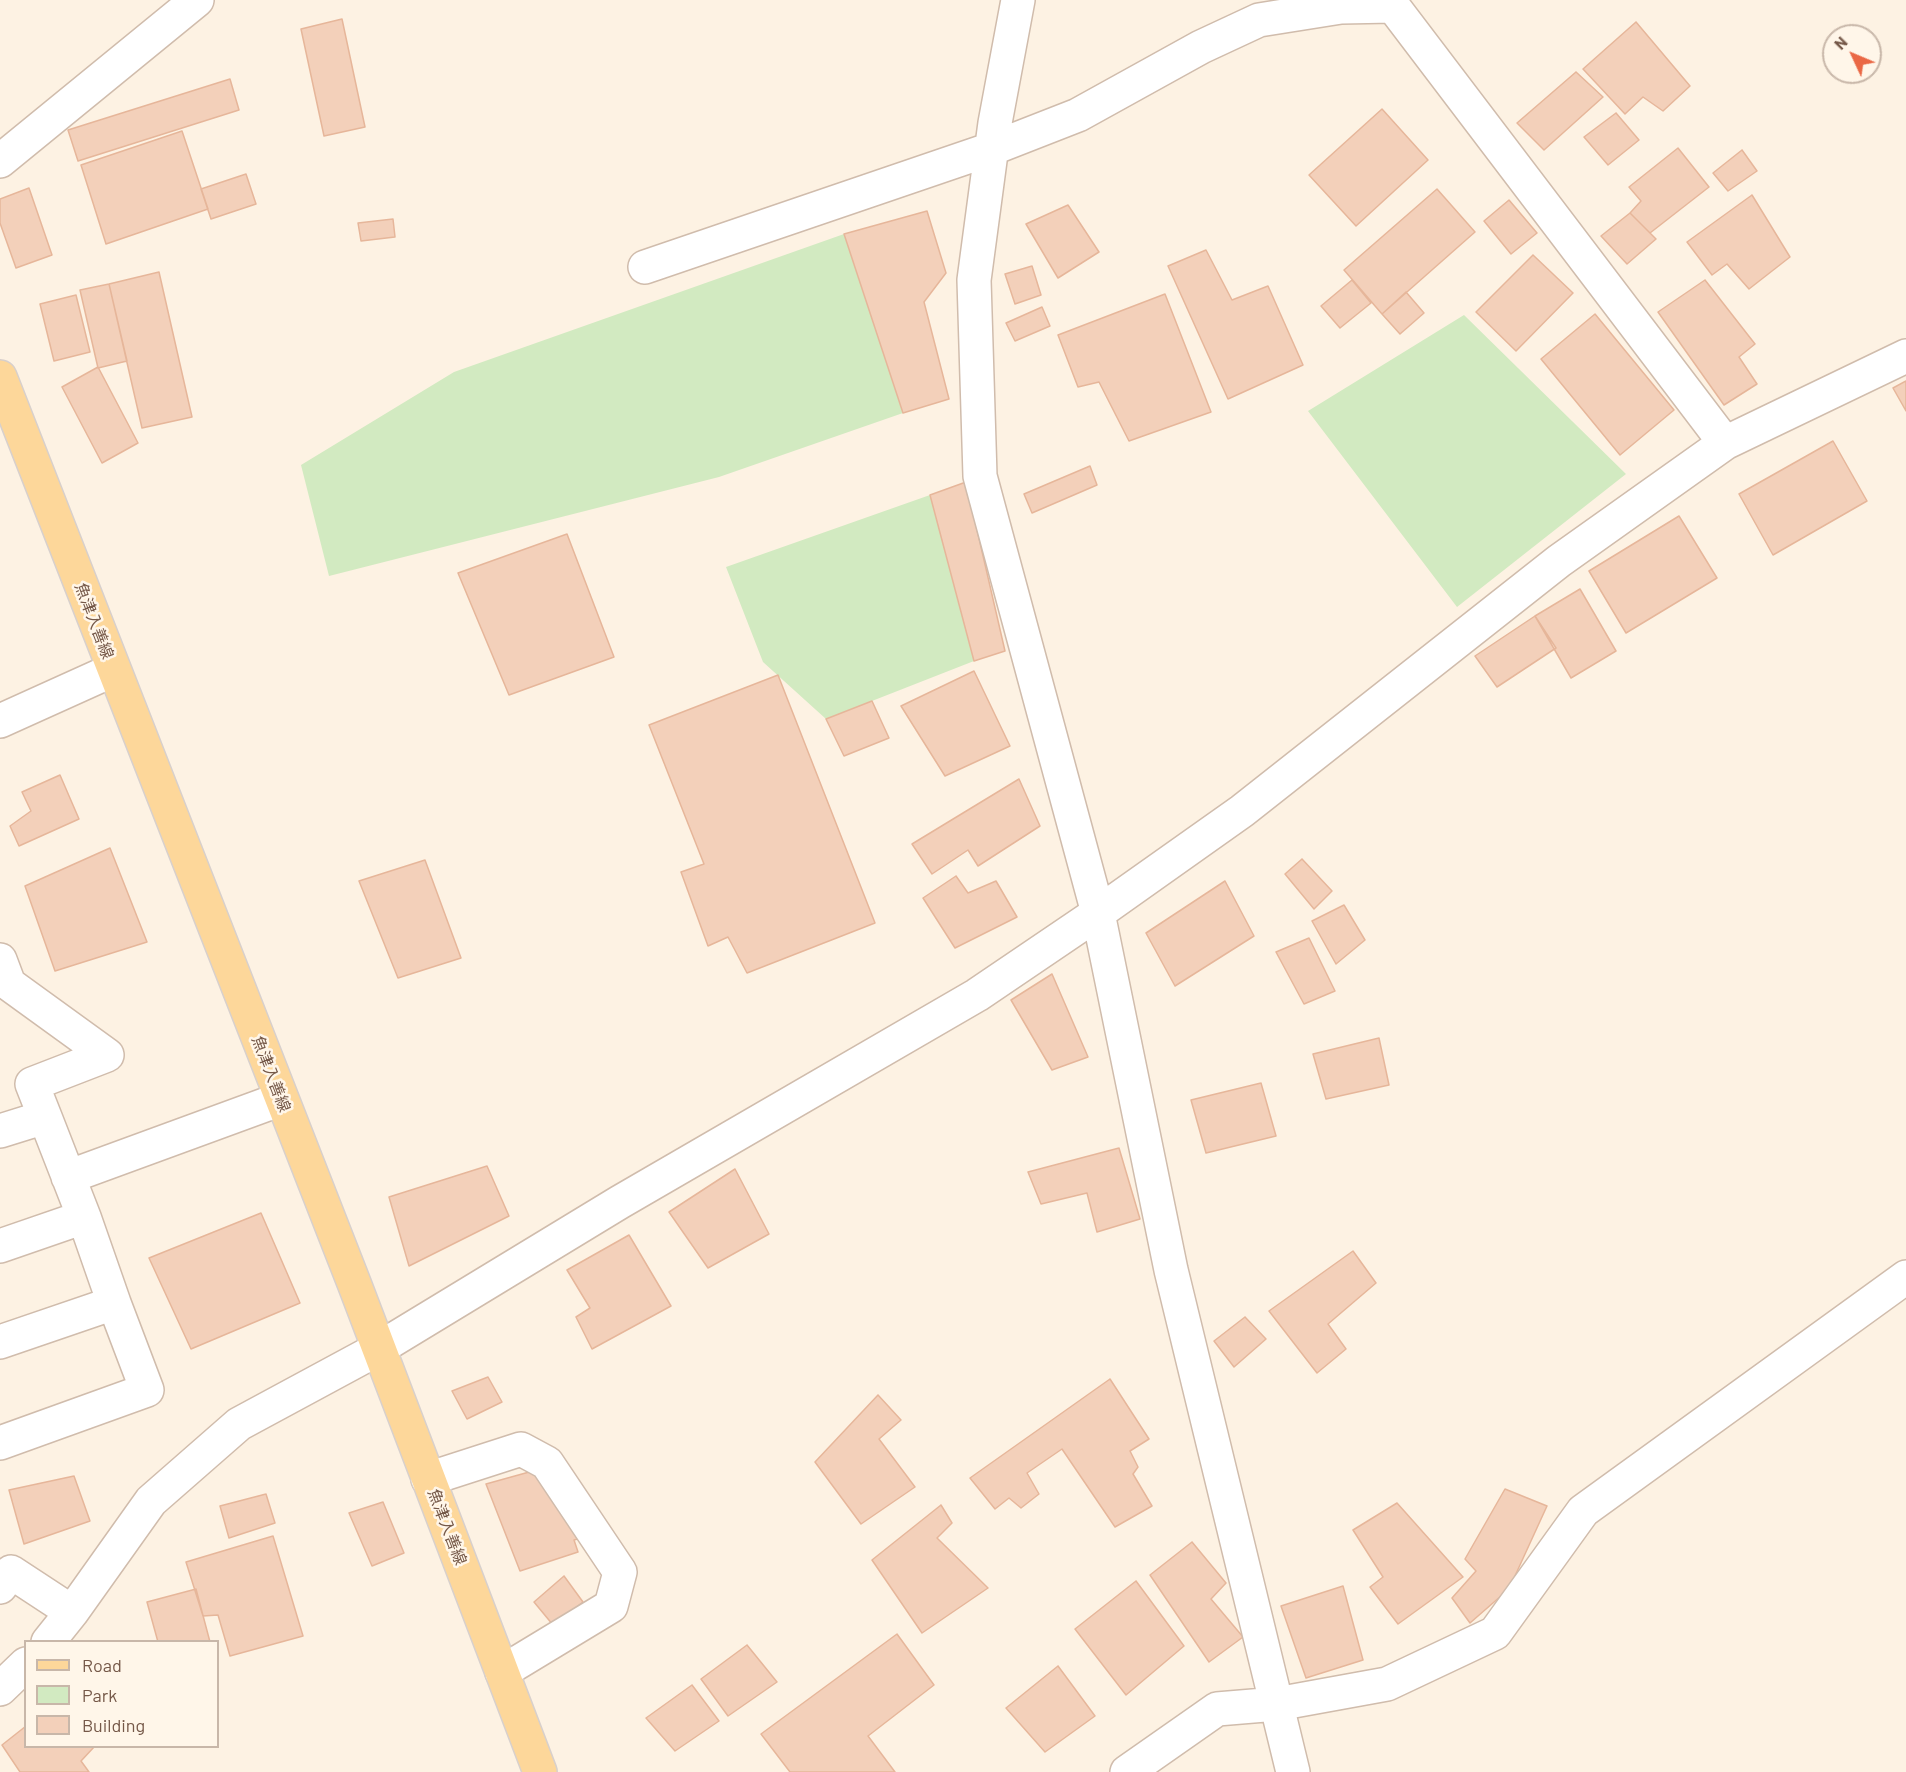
<!DOCTYPE html>
<meta charset="utf-8">
<style>
body{margin:0}
#map{position:relative;width:1906px;height:1772px;overflow:hidden;background:#fdf2e3;font-family:Barlow,sans-serif}
canvas{display:block}
.legend{position:absolute;left:24px;top:1640px;width:195px;height:108px;box-sizing:border-box;background:#fff6e9;border:2px solid #c8b7a9;margin:0;padding:8px 10px;list-style:none;font-size:18px;color:#755848}
.legend li{display:flex;align-items:center;gap:12px;height:30px}
.legend b{width:30px;border:2px solid #c8b7a9}
.north{position:absolute;left:1822px;top:24px;width:60px;height:60px;box-sizing:border-box;background:#fff6e9;border:2px solid #c8b7a9;border-radius:50%;rotate:314deg;font-size:16px;font-weight:700;line-height:24px;text-align:center;color:#755848}
.north::after{content:'';display:block;margin:auto;width:21px;height:27px;background:#ea6845;clip-path:polygon(50% 0,100% 100%,50% 72%,0 100%)}
</style>
<div id="map">
<canvas width="1906" height="1772"></canvas>
<ul class="legend">
<li><b style="height:8px;background:#fdd79a"></b>Road</li>
<li><b style="height:16px;background:#d2eac1"></b>Park</li>
<li><b style="height:16px;background:#f3d0ba"></b>Building</li>
</ul>
<div class="north">N</div>
</div>
<script>
const ctx = document.querySelector('canvas').getContext('2d');
ctx.lineJoin = 'round';
function fill(path, color) {
  ctx.fillStyle = color;
  ctx.fill(path, 'evenodd');
}
function toPath(rows) {
  const path = new Path2D();
  for (const r of rows) {
    path.moveTo(r[0], r[1]);
    for (let i = 2; i < r.length; i += 2) path.lineTo(r[i], r[i + 1]);
  }
  return path;
}
function stroke(path, color, width, dash) {
  ctx.strokeStyle = color;
  ctx.lineWidth = width;
  ctx.lineCap = dash ? 'butt' : 'round';
  ctx.setLineDash(dash || []);
  ctx.stroke(path);
}
function drawText(font, color, halo, rows, align = 'center') {
  ctx.font = font + ' Barlow,"Noto Sans JP",sans-serif';
  ctx.lineWidth = 5;
  ctx.setLineDash([]);
  ctx.textBaseline = 'middle';
  ctx.strokeStyle = halo;
  ctx.fillStyle = color;
  for (const [text, x, y, turn = 0] of rows) {
    ctx.save();
    ctx.translate(x, y);
    ctx.rotate((+turn || 0) * Math.PI / 180);
    ctx.textAlign = isNaN(turn) ? turn : align;
    if (halo) ctx.strokeText(text, 0, 0);
    ctx.fillText(text, 0, 0);
    ctx.restore();
  }
}
fill(toPath([
 [844,234,903,413,719,477,329,576,301,465,454,372],
 [1464,315,1626,474,1457,607,1308,411],
 [930,495,974,661,826,719,763,662,726,567]
]), '#d2eac1');
const building = toPath([
 [342,19,365,127,324,136,301,29,342,19],
 [1636,22,1690,86,1663,111,1643,97,1625,114,1583,69,1636,22],
 [1576,72,1603,97,1544,150,1517,123,1576,72],
 [230,79,239,110,78,161,68,130,230,79],
 [1382,109,1428,160,1356,226,1309,175,1382,109],
 [1616,113,1639,140,1608,165,1584,137,1616,113],
 [182,131,208,209,106,244,81,165,182,131],
 [1678,148,1709,187,1650,233,1630,213,1641,201,1629,187,1678,148],
 [1742,150,1757,171,1728,191,1713,173,1742,150],
 [246,174,256,204,211,219,201,189,246,174],
 [29,188,52,255,16,268,0,223,0,199,29,188],
 [1437,189,1475,232,1382,314,1344,270,1437,189],
 [1752,195,1790,257,1749,289,1727,264,1712,275,1687,242,1752,195],
 [1509,200,1537,233,1511,254,1484,221,1509,200],
 [1068,205,1099,252,1058,278,1026,224,1068,205],
 [927,211,946,273,924,302,949,399,903,413,844,234,927,211],
 [1630,213,1656,239,1627,264,1601,236,1630,213],
 [393,219,395,237,361,241,358,223,393,219],
 [1206,250,1232,300,1268,286,1303,365,1228,399,1168,266,1206,250],
 [1533,255,1573,293,1516,351,1476,312,1533,255],
 [1032,266,1041,295,1015,304,1005,274,1032,266],
 [159,272,192,417,142,428,109,284,159,272],
 [1352,280,1371,303,1340,328,1321,306,1352,280],
 [1705,280,1755,344,1739,357,1757,384,1724,405,1658,312,1705,280],
 [109,284,127,361,98,368,80,290,109,284],
 [1406,292,1424,313,1400,334,1382,314,1406,292],
 [1165,294,1211,412,1129,441,1099,382,1078,387,1058,335,1165,294],
 [76,295,90,352,54,361,40,304,76,295],
 [1042,307,1050,326,1015,341,1006,323,1042,307],
 [1595,314,1674,410,1620,455,1541,359,1595,314],
 [98,367,138,443,102,463,62,387,98,367],
 [1906,381,1906,411,1893,388,1906,381],
 [1833,441,1867,501,1773,555,1739,494,1833,441],
 [1090,466,1097,485,1032,513,1024,494,1090,466],
 [966,482,1005,651,974,661,930,495,966,482],
 [1679,516,1717,578,1626,633,1589,571,1679,516],
 [567,534,614,657,509,695,458,573,567,534],
 [1580,589,1616,651,1571,678,1535,616,1580,589],
 [1535,616,1556,648,1497,687,1475,656,1535,616],
 [974,671,1010,746,945,776,901,706,974,671],
 [778,675,875,923,747,973,728,937,708,946,681,872,704,864,649,725,778,675],
 [872,701,889,738,844,756,826,719,872,701],
 [60,775,79,819,19,846,10,826,31,811,22,792,60,775],
 [1019,779,1040,826,978,866,968,850,932,874,912,844,1019,779],
 [110,848,147,942,55,971,25,886,110,848],
 [1302,859,1332,891,1314,909,1285,874,1302,859],
 [425,860,461,958,398,978,359,881,425,860],
 [956,876,968,893,996,881,1017,917,955,948,923,898,956,876],
 [1225,881,1254,936,1175,986,1146,933,1225,881],
 [1344,905,1365,940,1336,964,1312,921,1344,905],
 [1309,938,1335,991,1304,1004,1276,952,1309,938],
 [1052,974,1088,1057,1052,1070,1011,1000,1052,974],
 [1379,1038,1389,1085,1326,1099,1313,1054,1379,1038],
 [1261,1083,1276,1136,1206,1153,1191,1100,1261,1083],
 [1119,1148,1140,1219,1097,1232,1087,1193,1041,1204,1028,1172,1119,1148],
 [487,1166,509,1216,409,1266,389,1197,487,1166],
 [735,1169,769,1234,708,1268,669,1212,735,1169],
 [261,1213,300,1303,191,1349,149,1258,261,1213],
 [629,1235,671,1306,592,1349,576,1317,590,1308,567,1270,629,1235],
 [1353,1251,1376,1283,1328,1324,1346,1349,1317,1373,1269,1311,1353,1251],
 [1245,1317,1266,1339,1234,1367,1214,1341,1245,1317],
 [488,1377,502,1402,467,1419,452,1391,488,1377],
 [1110,1379,1149,1439,1130,1451,1138,1467,1133,1474,1152,1506,1115,1527,1062,1449,1027,1473,1039,1494,1021,1508,1009,1498,995,1509,970,1478,1110,1379],
 [878,1395,901,1420,879,1439,915,1487,861,1524,815,1462,878,1395],
 [540,1469,581,1538,574,1540,578,1552,520,1571,486,1484,540,1469],
 [74,1476,90,1521,24,1544,9,1490,74,1476],
 [1505,1489,1547,1506,1509,1589,1470,1623,1452,1598,1476,1571,1465,1559,1505,1489],
 [266,1494,275,1523,229,1538,220,1506,266,1494],
 [383,1502,404,1553,372,1566,349,1513,383,1502],
 [1397,1503,1463,1577,1398,1624,1370,1587,1383,1577,1353,1530,1397,1503],
 [941,1505,952,1523,937,1538,988,1588,922,1633,872,1560,941,1505],
 [273,1536,303,1636,230,1656,218,1615,203,1616,186,1562,273,1536],
 [1192,1542,1226,1583,1211,1599,1243,1637,1209,1662,1150,1575,1192,1542],
 [564,1576,583,1602,553,1625,534,1602,564,1576],
 [1136,1581,1184,1646,1126,1695,1075,1629,1136,1581],
 [1343,1586,1363,1660,1306,1678,1281,1606,1343,1586],
 [196,1589,210,1642,158,1642,147,1602,196,1589],
 [897,1634,934,1685,868,1736,895,1772,790,1772,761,1734,897,1634],
 [747,1645,777,1682,728,1716,701,1679,747,1645],
 [1058,1666,1095,1716,1045,1752,1006,1708,1058,1666],
 [692,1685,719,1721,675,1751,646,1718,692,1685],
 [26,1726,26,1746,95,1746,81,1761,89,1772,20,1772,2,1745,26,1726]
]);
fill(building, '#f3d0ba');
stroke(building, '#e6b69a', 1.5);
const minor = toPath([
 [1018,0,995,123,974,280,980,476,1098,913,1171,1270,1293,1772],
 [1341,7,1393,6,1725,443],
 [0,161,197,0],
 [645,267,991,149,1078,115,1201,47,1259,20,1341,7,1332,0],
 [0,721,113,670],
 [0,960,9,984,107,1055,32,1084,45,1117],
 [0,1131,45,1117,84,1217,0,1246],
 [68,1177,281,1099],
 [0,1342,114,1303,84,1217],
 [0,1443,147,1390,114,1303],
 [428,1479,521,1449,547,1463,620,1572,611,1606,502,1672],
 [0,1587,11,1572,72,1612],
 [48,1642,72,1612,151,1501,239,1424,378,1349,620,1202,977,995,1098,913,1242,811,1559,561,1725,443,1906,356],
 [0,1689,26,1664],
 [1127,1772,1217,1709,1277,1704,1387,1684,1495,1633,1583,1511,1906,1277]
]);
const major = toPath([
 [0,377,354,1283,540,1772]
]);
stroke(minor, '#d0bcac', 36);
stroke(major, '#d8d0cc', 36);
stroke(minor, '#fff', 33);
stroke(major, '#fdd79a', 33);
drawText('16px', '#755848', '#fff6e9', [
 ["魚津入善線",94,621,69],
 ["魚津入善線",271,1074,69],
 ["魚津入善線",447,1527,69]
]);
</script>
